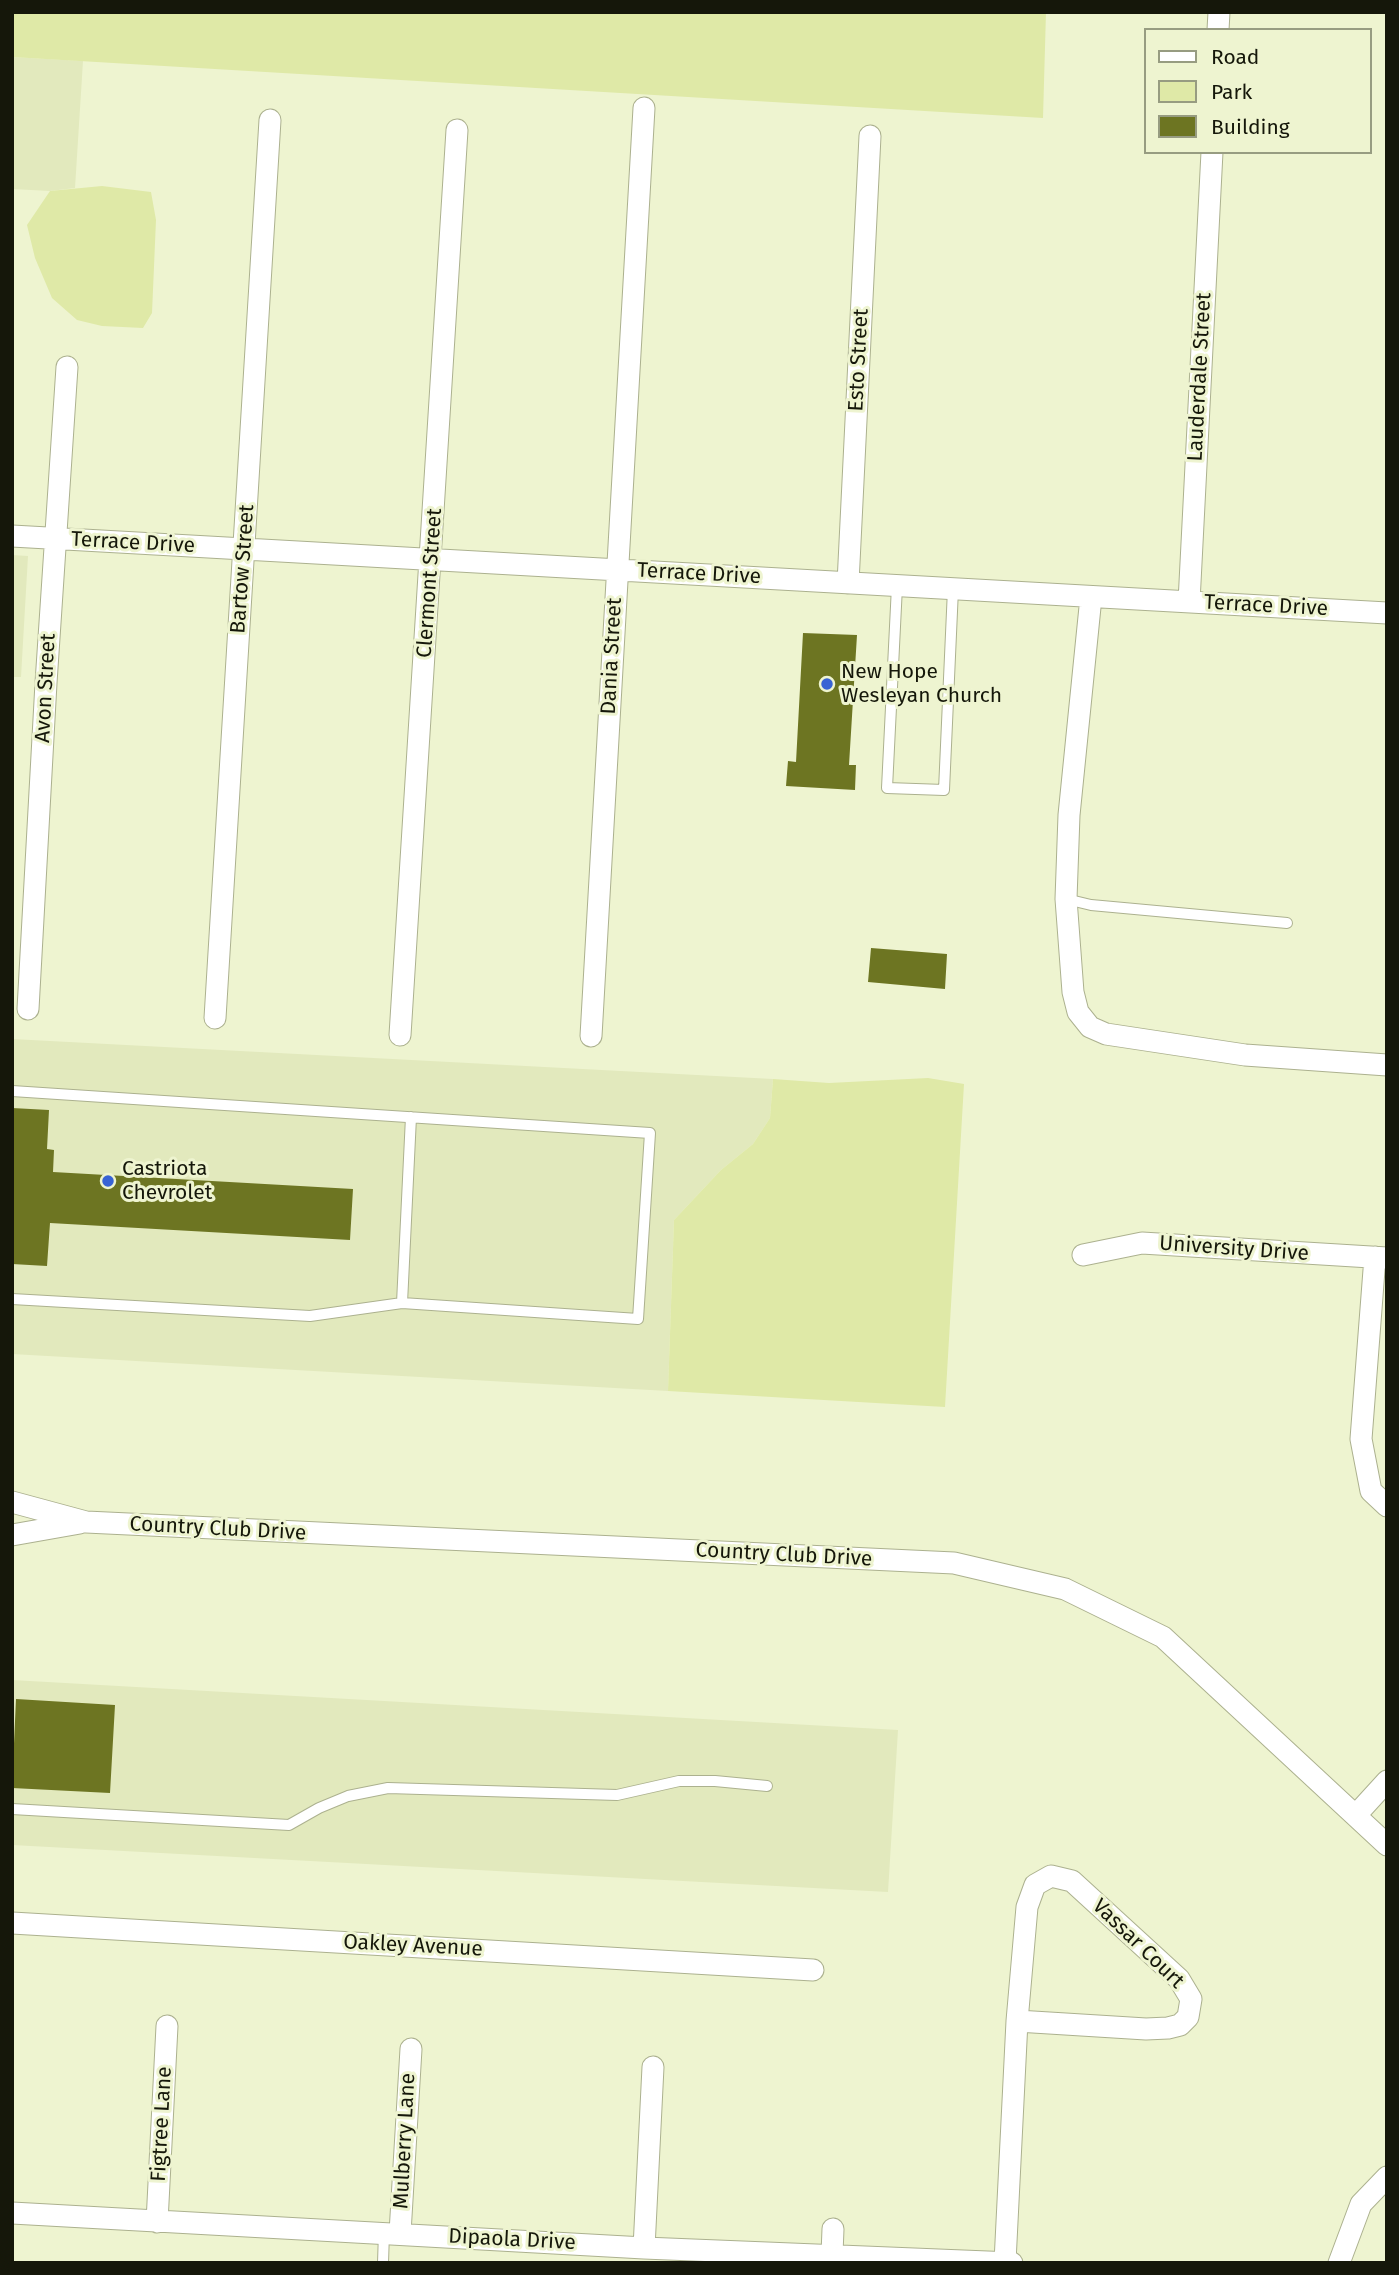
<!DOCTYPE html>
<style>
body{margin:0}
#map{position:relative;width:1399px;height:2275px;overflow:hidden;background:#eef4d0;font-family:"Fira Sans",sans-serif}
canvas{display:block}
.frame{position:absolute;inset:0;border:14px solid #15170a;pointer-events:none}
.legend{position:absolute;left:1144px;top:28px;width:228px;height:126px;box-sizing:border-box;background:#eef4d0;border:2px solid #979c81;margin:0;padding:9px 12px;list-style:none;font-size:21px;color:#15170a}
.legend li{display:flex;align-items:center;gap:14px;height:35px}
.legend b{width:35px;border:2px solid #979c81}
</style>
<div id="map">
<canvas width="1399" height="2275"></canvas>
<div class="frame"></div>
<ul class="legend">
<li><b style="height:9px;background:#fff"></b>Road</li>
<li><b style="height:19px;background:#dfe9a7"></b>Park</li>
<li><b style="height:19px;background:#6d7522"></b>Building</li>
</ul>
</div>
<script>
const ctx = document.querySelector('canvas').getContext('2d');
ctx.lineJoin = 'round';
function fill(path, color) {
  ctx.fillStyle = color;
  ctx.fill(path, 'evenodd');
}
function toPath(rows) {
  const path = new Path2D();
  for (const r of rows) {
    path.moveTo(r[0], r[1]);
    for (let i = 2; i < r.length; i += 2) path.lineTo(r[i], r[i + 1]);
  }
  return path;
}
function stroke(path, color, width, dash) {
  ctx.strokeStyle = color;
  ctx.lineWidth = width;
  ctx.lineCap = dash ? 'butt' : 'round';
  ctx.setLineDash(dash || []);
  ctx.stroke(path);
}
function drawText(font, color, halo, rows, align = 'center') {
  ctx.font = font + ' "Fira Sans",sans-serif';
  ctx.lineWidth = 6;
  ctx.setLineDash([]);
  ctx.textBaseline = 'middle';
  ctx.strokeStyle = halo;
  ctx.fillStyle = color;
  for (const [text, x, y, turn = 0] of rows) {
    ctx.save();
    ctx.translate(x, y);
    ctx.rotate((+turn || 0) * Math.PI / 180);
    ctx.textAlign = isNaN(turn) ? turn : align;
    if (halo) ctx.strokeText(text, 0, 0);
    ctx.fillText(text, 0, 0);
    ctx.restore();
  }
}
fill(toPath([
 [12,57,83,61,75,188,50,191,12,189],
 [12,555,28,556,21,677,12,677],
 [12,1039,773,1079,770,1118,753,1144,721,1170,674,1220,668,1391,12,1354],
 [12,1680,898,1730,888,1892,12,1845]
]), '#e2e9bd');
fill(toPath([
 [12,12,1046,12,1043,118,12,57],
 [102,186,151,192,156,220,152,313,143,328,102,326,77,320,52,298,35,258,27,225,50,191],
 [928,1078,964,1084,945,1407,668,1391,674,1220,721,1170,753,1144,770,1118,773,1079,829,1083]
]), '#dfe9a7');
fill(toPath([
 [803,633,857,635,849,765,856,765,855,790,786,786,788,761,796,762],
 [871,948,947,954,945,989,868,982],
 [12,1108,49,1110,47,1149,54,1150,53,1172,353,1189,350,1240,50,1223,47,1266,12,1264],
 [16,1699,115,1705,110,1793,12,1788]
]), '#6d7522');
const lane = toPath([
 [897,586,887,788,944,790,953,589],
 [1066,899,1091,905,1287,923],
 [12,1091,650,1133,638,1319,402,1303,310,1316,12,1299],
 [402,1303,411,1117],
 [12,1809,289,1825,319,1808,348,1796,388,1788,617,1795,679,1781,715,1781,767,1786],
 [383,2263,384,2232]
]);
const street = toPath([
 [1218,30,1219,12],
 [12,536,1387,613],
 [848,583,870,136],
 [1091,597,1069,815,1066,899,1073,992,1078,1012,1090,1027,1106,1034,1245,1055,1387,1065],
 [1189,602,1212,152],
 [28,1009,46,683,67,367],
 [215,1018,270,120],
 [400,1035,457,130],
 [591,1036,644,108],
 [1083,1255,1142,1243,1387,1258],
 [1375,1257,1361,1439,1371,1491,1387,1506],
 [12,1502,86,1522,954,1563,1065,1589,1163,1637,1387,1845],
 [12,1535,80,1523],
 [1356,1815,1387,1781],
 [12,1923,813,1970],
 [12,2213,644,2248,1012,2263],
 [157,2222,167,2026],
 [400,2233,411,2049],
 [644,2248,653,2067],
 [832,2254,833,2229],
 [1005,2262,1017,2021,1027,1907,1035,1885,1051,1876,1072,1881,1179,1979,1191,1999,1188,2017,1180,2025,1168,2028,1146,2029,1017,2021],
 [1339,2263,1361,2204,1387,2177]
]);
stroke(lane, '#acb18f', 12);
stroke(street, '#acb18f', 23);
stroke(lane, '#fff', 10);
stroke(street, '#fff', 21);
for (const [x, y, r, color] of [
 [827,684,7,"#3863d4"],
 [108,1181,7,"#3863d4"]
]) {
  const dot = new Path2D();
  dot.arc(x, y, r, 0, 2 * Math.PI);
  ctx.fillStyle = color;
  ctx.fill(dot);
  stroke(dot, '#eef4d0', 2.5);
}
drawText('21px', '#15170a', '#eef4d0', [
 ["Esto Street",859,360,-87],
 ["Lauderdale Street",1200,377,-87],
 ["Terrace Drive",133,543,3],
 ["Bartow Street",243,569,-86],
 ["Terrace Drive",699,574,3],
 ["Clermont Street",430,583,-86],
 ["Terrace Drive",1266,606,3],
 ["Dania Street",612,656,-87],
 ["Avon Street",46,688,-87],
 ["University Drive",1234,1249,4],
 ["Country Club Drive",218,1529,3],
 ["Country Club Drive",784,1555,3],
 ["Vassar Court",1138,1944,44],
 ["Oakley Avenue",413,1946,3],
 ["Figtree Lane",162,2124,-87],
 ["Mulberry Lane",405,2141,-87],
 ["Dipaola Drive",512,2240,3]
]);
drawText('21px', '#15170a', '#eef4d0', [
 ["New Hope",841,672],
 ["Wesleyan Church",841,696],
 ["Castriota",122,1169],
 ["Chevrolet",122,1193]
], 'left');
</script>
